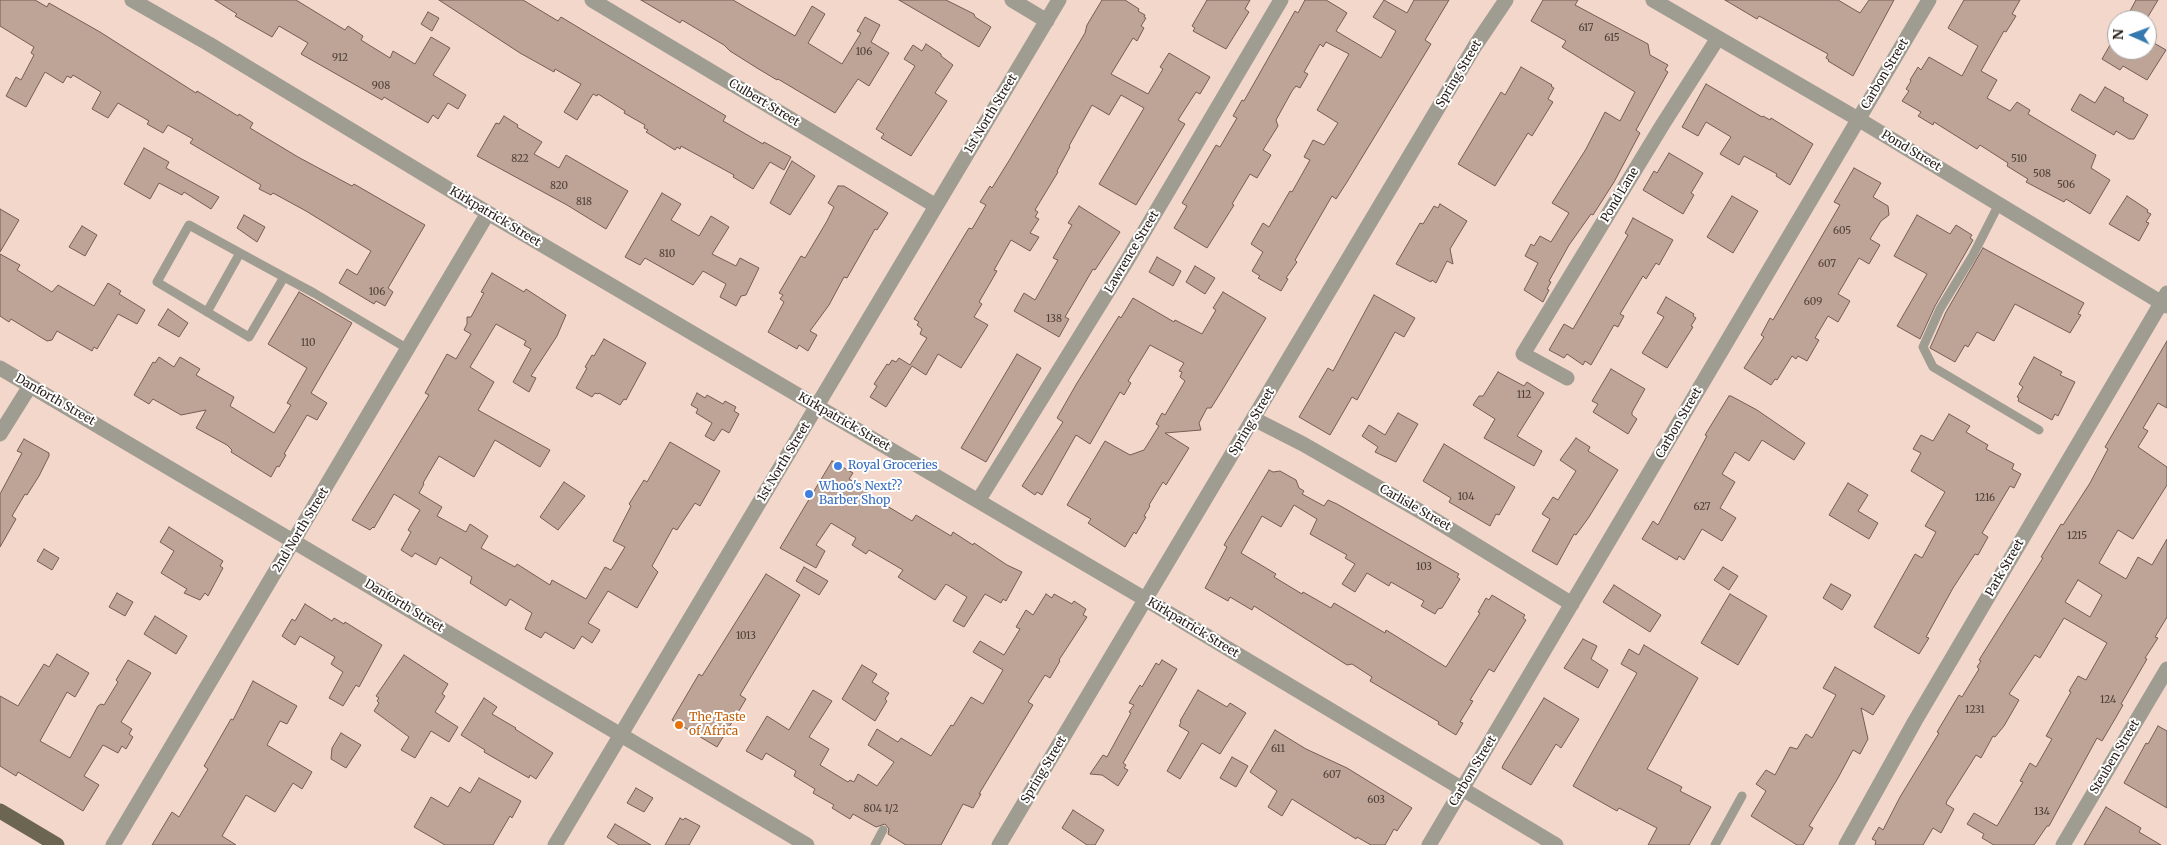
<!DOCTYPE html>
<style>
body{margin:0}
#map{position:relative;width:2167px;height:845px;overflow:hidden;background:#f4d7cb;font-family:Merriweather,serif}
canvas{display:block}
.north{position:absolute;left:2107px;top:10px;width:50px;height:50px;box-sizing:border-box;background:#fff;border:1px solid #a8a4a2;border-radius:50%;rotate:272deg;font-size:14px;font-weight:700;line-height:20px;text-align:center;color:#261c17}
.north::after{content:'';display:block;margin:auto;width:18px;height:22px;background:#357aaf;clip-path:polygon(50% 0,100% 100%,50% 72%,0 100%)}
</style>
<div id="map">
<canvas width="2167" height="845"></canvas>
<div class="north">N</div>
</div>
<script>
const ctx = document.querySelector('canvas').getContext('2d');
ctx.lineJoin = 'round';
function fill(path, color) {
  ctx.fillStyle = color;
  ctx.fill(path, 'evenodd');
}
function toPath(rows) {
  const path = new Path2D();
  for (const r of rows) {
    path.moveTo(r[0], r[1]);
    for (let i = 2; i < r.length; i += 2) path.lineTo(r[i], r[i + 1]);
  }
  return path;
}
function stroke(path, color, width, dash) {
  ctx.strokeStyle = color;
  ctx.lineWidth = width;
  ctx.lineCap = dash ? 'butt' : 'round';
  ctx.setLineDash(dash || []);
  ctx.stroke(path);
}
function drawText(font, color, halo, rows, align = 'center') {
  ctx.font = font + ' Merriweather,serif';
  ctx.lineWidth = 4;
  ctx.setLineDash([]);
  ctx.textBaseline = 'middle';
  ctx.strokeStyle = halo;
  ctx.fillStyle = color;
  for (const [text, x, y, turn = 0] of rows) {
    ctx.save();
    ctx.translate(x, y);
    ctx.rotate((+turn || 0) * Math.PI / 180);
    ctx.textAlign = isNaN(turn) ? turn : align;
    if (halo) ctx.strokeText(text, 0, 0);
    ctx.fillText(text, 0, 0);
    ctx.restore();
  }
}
const building = toPath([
 [0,0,35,0,47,7,49,3,100,32,196,93,197,91,238,116,239,114,253,123,250,128,298,157,352,186,354,184,425,225,388,288,393,292,385,306,376,301,374,304,339,283,347,269,357,275,371,251,306,211,273,193,271,195,259,189,261,185,190,143,193,139,168,125,163,133,147,124,149,121,118,103,108,118,92,109,101,92,73,75,71,78,67,76,63,83,45,72,26,107,6,96,16,77,21,80,34,55,31,53,34,47,0,26,0,0],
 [215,0,296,0,345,30,348,26,363,36,361,40,390,58,393,51,415,64,431,37,450,48,433,75,466,95,458,109,448,103,438,119,433,115,428,123,384,97,382,100,301,54,308,43,279,26,272,37,235,16,237,14,215,0],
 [439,0,523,0,558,21,561,17,726,116,723,121,725,122,763,144,764,142,791,157,784,170,770,162,753,189,733,177,734,175,681,146,680,149,677,147,675,150,646,132,648,130,644,128,645,125,624,113,625,111,598,94,597,96,593,94,577,120,564,112,581,84,555,69,554,72,520,53,439,0],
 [641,0,733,0,795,36,812,6,825,14,808,43,842,64,861,33,857,31,865,17,880,25,871,42,889,53,869,86,858,79,835,113,778,79,777,80,757,68,730,51,724,45,682,20,680,23,641,0],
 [899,0,946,0,974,14,975,17,991,27,979,47,899,0],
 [1102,0,1125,0,1139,9,1138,11,1145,15,1144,17,1146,18,1141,26,1144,28,1137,41,1133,38,1111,74,1148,94,1163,69,1160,67,1169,53,1210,77,1200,94,1196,92,1178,120,1185,124,1136,205,1099,184,1144,108,1121,95,1109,115,1092,105,1069,146,1070,147,1057,171,1058,172,1035,210,1038,212,1035,217,1039,219,1030,233,1039,237,1030,251,1011,240,994,270,997,271,979,302,982,304,974,317,988,325,961,368,938,354,926,375,912,366,886,407,870,397,877,386,874,384,887,364,889,365,892,360,896,362,899,358,910,365,927,338,920,334,922,329,917,325,919,322,914,319,969,228,972,229,986,205,980,202,990,186,992,188,1010,159,1085,33,1087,25,1102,0],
 [1207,0,1250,0,1245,9,1249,12,1226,49,1193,31,1195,28,1192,26,1207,0],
 [1305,0,1326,0,1341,9,1347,13,1336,31,1381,58,1396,31,1373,17,1384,0,1407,13,1414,0,1449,0,1425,40,1431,44,1347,182,1336,199,1332,196,1295,260,1297,262,1286,278,1288,279,1281,291,1258,278,1260,276,1252,271,1263,252,1251,244,1263,223,1269,227,1290,191,1292,192,1310,160,1304,157,1313,140,1324,145,1338,123,1317,110,1349,54,1326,42,1323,47,1320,44,1304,72,1308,74,1300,88,1296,86,1292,91,1276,120,1278,126,1263,150,1271,155,1257,178,1250,174,1232,204,1234,205,1207,248,1174,228,1187,206,1182,203,1216,145,1220,147,1237,118,1233,116,1242,100,1244,101,1295,11,1298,13,1305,0],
 [1543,0,1578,0,1575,5,1648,44,1650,55,1668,65,1665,70,1668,72,1636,130,1640,133,1614,182,1593,215,1591,214,1569,245,1549,281,1551,282,1547,289,1549,290,1543,302,1524,290,1538,263,1525,256,1531,244,1534,246,1540,236,1551,242,1569,213,1552,203,1586,149,1605,112,1620,121,1635,92,1562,47,1566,41,1531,21,1543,0],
 [1725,0,1838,0,1860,13,1869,0,1894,0,1853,76,1828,61,1829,60,1826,58,1828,54,1759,16,1757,19,1725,0],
 [1964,0,2020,0,2012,14,2016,16,2006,32,2004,31,1981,71,1997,80,1987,98,2010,111,2017,102,2030,110,2028,114,2096,155,2091,168,2110,180,2090,214,2066,199,2064,202,2026,182,2028,179,2007,166,2008,163,1980,145,1977,149,1934,122,1933,125,1918,116,1921,112,1902,101,1909,91,1906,89,1911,81,1910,80,1918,67,1921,70,1929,57,1962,76,1978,46,1948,28,1964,0],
 [2136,0,2158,0,2146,20,2125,20,2136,0],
 [428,12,439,18,432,31,421,24,428,12],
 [2117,33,2117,50,2150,50,2154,43,2166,50,2147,80,2123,66,2120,70,2102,59,2117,33],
 [926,44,941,54,941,56,953,65,935,93,947,101,911,156,881,138,884,134,876,129,915,66,904,59,913,45,922,51,926,44],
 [1521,67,1552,85,1551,86,1554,88,1548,99,1553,102,1532,136,1528,133,1495,186,1458,164,1501,92,1505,95,1521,67],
 [1706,84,1762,117,1763,116,1770,120,1771,118,1813,144,1790,185,1776,176,1777,174,1744,156,1739,165,1720,154,1731,137,1706,122,1698,136,1682,127,1706,84],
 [2105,87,2124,98,2123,101,2148,115,2134,139,2129,139,2116,131,2114,135,2071,110,2080,94,2095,103,2105,87],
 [504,116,518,125,517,127,542,142,534,154,559,168,566,155,628,191,606,229,567,205,477,156,496,123,499,124,504,116],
 [144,148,169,162,166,168,219,197,211,209,184,192,182,195,159,183,150,199,124,184,144,148],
 [1669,153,1703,173,1691,193,1694,195,1683,214,1643,190,1654,171,1657,173,1669,153],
 [792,161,815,176,790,215,770,203,792,161],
 [1854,168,1881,183,1873,197,1888,206,1889,215,1881,221,1870,239,1880,245,1869,264,1859,258,1838,294,1850,301,1838,322,1828,316,1815,338,1819,340,1807,361,1798,356,1796,359,1792,356,1777,380,1775,379,1771,385,1744,368,1764,337,1761,335,1770,318,1773,320,1840,205,1834,202,1854,168],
 [838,186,844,186,888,213,877,230,875,229,847,278,844,277,829,305,810,331,817,335,808,351,799,345,797,349,768,332,784,302,780,299,783,295,779,293,801,256,805,258,827,221,834,207,828,203,838,186],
 [662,193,681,204,671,220,699,236,711,216,729,227,712,254,736,266,740,258,759,268,746,295,741,296,736,306,720,297,726,284,703,271,693,285,645,258,640,265,625,257,662,193],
 [1732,196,1758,211,1733,253,1707,237,1732,196],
 [2127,196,2148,210,2147,212,2151,214,2146,222,2149,223,2139,241,2109,224,2127,196],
 [1440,204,1467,221,1450,249,1453,264,1447,261,1436,283,1432,280,1431,282,1396,264,1420,223,1423,224,1434,206,1438,208,1440,204],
 [1079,206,1120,232,1095,270,1093,269,1065,317,1069,319,1059,337,1014,311,1024,293,1035,300,1058,260,1053,258,1072,225,1068,223,1079,206],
 [0,209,19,220,0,252,0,209],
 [244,215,265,227,257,242,237,228,244,215],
 [1917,215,1950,234,1956,225,1972,235,1970,238,1973,240,1935,306,1920,339,1897,326,1927,274,1894,256,1917,215],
 [1633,218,1673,240,1659,265,1656,263,1646,279,1643,276,1620,314,1624,316,1618,327,1614,325,1591,365,1585,361,1583,365,1567,354,1564,358,1549,350,1564,324,1573,329,1628,235,1625,233,1633,218],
 [82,226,97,235,85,256,69,247,82,226],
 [1983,248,2084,303,2078,314,2081,315,2070,333,2015,304,1994,341,1977,332,1968,347,1965,345,1955,362,1930,348,1946,312,1983,248],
 [0,254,20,265,17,270,52,292,58,285,94,306,108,283,121,291,119,294,145,310,137,324,118,314,97,349,94,347,92,351,57,331,52,340,47,341,11,319,9,322,0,316,0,254],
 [1157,257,1181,271,1173,286,1149,272,1157,257],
 [1195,266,1215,278,1205,294,1186,282,1195,266],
 [492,273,524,292,526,289,566,315,557,336,531,376,536,378,529,392,513,382,531,349,524,345,526,341,496,324,470,367,494,382,478,410,550,450,540,467,495,440,474,477,439,456,423,483,424,484,419,493,442,507,437,516,466,532,470,524,488,536,481,548,515,567,517,564,550,585,552,580,586,599,605,567,611,570,625,547,613,541,631,506,629,504,644,480,647,482,670,442,720,471,700,506,695,503,677,530,673,528,652,566,658,572,637,608,608,591,588,623,600,630,592,643,582,636,574,649,545,632,541,638,525,629,532,613,510,599,506,606,470,583,472,577,440,557,436,565,415,553,412,557,401,550,411,532,408,530,420,510,394,494,374,528,373,527,370,530,352,520,429,395,425,393,447,354,456,359,471,334,464,330,467,324,467,317,471,317,484,293,481,292,492,273],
 [299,292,352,323,311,393,327,403,317,420,307,415,284,454,286,455,279,467,277,466,271,477,231,452,232,450,227,445,196,428,206,410,181,415,153,399,149,404,134,395,153,362,155,363,159,357,174,367,180,357,200,369,196,375,234,397,230,406,274,433,291,405,287,403,307,368,268,344,299,292],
 [1223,292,1266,318,1221,392,1211,408,1207,408,1199,423,1201,430,1165,433,1189,448,1166,485,1163,482,1149,505,1150,506,1144,516,1146,517,1136,534,1134,532,1125,547,1088,523,1091,519,1067,505,1105,441,1130,455,1144,450,1159,426,1156,424,1162,413,1165,415,1185,381,1180,377,1182,372,1179,371,1184,363,1150,345,1128,381,1131,383,1124,395,1120,392,1090,444,1076,435,1042,495,1037,492,1035,495,1022,486,1063,422,1057,418,1077,383,1119,316,1121,318,1133,298,1174,322,1175,320,1202,334,1216,310,1213,308,1223,292],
 [1374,295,1415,318,1404,337,1395,332,1357,400,1352,397,1330,435,1299,417,1328,368,1333,371,1374,295],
 [1666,297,1694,314,1693,316,1696,318,1691,326,1693,327,1667,368,1642,353,1664,317,1657,313,1666,297],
 [168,309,188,323,179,337,158,325,168,309],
 [604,339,646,363,626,400,624,399,620,405,599,393,598,394,595,393,592,397,576,388,587,368,585,367,592,355,594,356,604,339],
 [2167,341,2167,408,2158,403,2143,428,2148,431,2138,447,2167,467,2167,485,2133,539,2118,530,2099,563,2126,579,2138,557,2152,565,2167,539,2167,617,2155,637,2158,638,2145,658,2147,659,2121,704,2123,705,2115,719,2102,741,2097,738,2049,826,2047,826,2034,845,1994,845,1982,838,1984,834,1967,824,1974,813,1997,826,2023,782,2020,781,2030,763,2036,767,2052,739,2046,736,2071,692,2069,691,2078,676,2086,680,2107,643,2064,618,2040,658,2035,655,2009,694,2019,700,2004,726,1995,737,1993,736,1981,758,1976,755,1947,801,1946,804,1954,809,1941,833,1933,828,1923,845,1875,845,1876,841,1872,839,1879,827,1883,830,1900,797,1939,733,1937,732,1959,695,1962,697,1979,669,1977,667,1981,661,1979,660,2043,558,2041,557,2061,524,2063,525,2090,483,2108,449,2105,447,2167,341],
 [2078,580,2102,595,2090,617,2065,602,2078,580],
 [1017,354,1041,368,986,462,961,448,1017,354],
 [2034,357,2062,372,2060,375,2075,382,2058,416,2055,414,2052,420,2018,401,2019,398,2017,397,2023,387,2019,384,2034,357],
 [1611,369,1645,389,1632,412,1632,415,1637,419,1628,434,1593,412,1598,404,1592,401,1611,369],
 [1498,372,1524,386,1527,382,1544,393,1517,436,1542,451,1534,466,1484,438,1495,419,1473,405,1479,396,1483,396,1498,372],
 [697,393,705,398,707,395,723,404,725,401,736,407,734,411,739,414,729,433,722,429,714,441,705,436,712,423,696,413,698,409,691,405,697,393],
 [1729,396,1731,396,1757,410,1805,443,1794,460,1762,440,1749,461,1735,452,1722,474,1735,482,1720,508,1736,518,1722,541,1702,529,1684,560,1679,556,1677,560,1642,539,1653,521,1658,525,1707,436,1705,435,1729,396],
 [1398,413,1418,424,1396,462,1375,452,1378,447,1362,436,1369,425,1385,435,1398,413],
 [1949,414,1970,426,1966,432,1988,445,1986,449,2014,464,2012,469,2021,474,2014,488,2010,486,1982,533,1988,537,1978,555,1975,554,1953,588,1926,637,1929,638,1919,654,1874,627,1915,554,1922,558,1936,532,1925,526,1945,492,1911,471,1921,453,1913,449,1921,435,1933,441,1949,414],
 [1576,438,1590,447,1588,451,1618,470,1589,517,1576,535,1574,534,1557,565,1532,551,1550,519,1542,514,1553,497,1558,500,1576,471,1560,460,1576,438],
 [24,439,49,453,49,456,39,476,27,495,25,494,12,516,16,519,0,547,0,494,22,453,17,451,24,439],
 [1444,444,1515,487,1499,515,1496,514,1490,526,1449,502,1451,498,1423,481,1444,444],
 [832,461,853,473,849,479,869,492,867,494,912,521,916,515,951,536,953,532,973,545,974,543,1007,565,1022,572,1006,601,1003,599,1001,603,985,594,964,627,953,621,967,597,946,584,935,600,898,577,903,570,869,550,866,554,852,545,856,538,831,523,816,545,825,551,816,568,780,548,832,461],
 [1269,470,1273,472,1280,471,1296,480,1299,488,1304,491,1302,494,1324,506,1328,500,1337,504,1459,574,1457,577,1460,579,1442,608,1438,609,1435,614,1421,606,1424,601,1391,582,1389,586,1367,573,1355,592,1342,584,1355,564,1345,558,1347,555,1310,534,1317,519,1294,505,1281,527,1262,516,1241,553,1276,574,1274,577,1302,594,1303,592,1331,608,1334,603,1385,633,1386,630,1446,667,1480,613,1478,612,1486,598,1489,600,1492,595,1525,615,1523,618,1526,620,1494,672,1489,669,1470,700,1473,701,1460,722,1463,723,1456,735,1438,724,1439,722,1370,681,1372,677,1352,664,1347,665,1254,606,1252,610,1230,597,1228,601,1205,588,1227,547,1224,545,1269,470],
 [564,482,585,496,558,530,540,517,564,482],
 [1848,483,1868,495,1858,511,1878,523,1869,539,1829,515,1848,483],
 [169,527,223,561,220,566,223,568,208,596,205,593,200,600,184,593,187,589,161,573,174,551,160,542,169,527],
 [44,549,59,558,52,570,37,561,44,549],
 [804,567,828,581,819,595,796,581,804,567],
 [1723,567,1738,576,1729,590,1714,580,1723,567],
 [766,574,800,595,740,695,746,699,717,747,672,720,699,674,702,676,766,574],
 [1831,584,1851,595,1842,610,1823,598,1831,584],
 [1614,585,1661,615,1650,632,1603,602,1614,585],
 [117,593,133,602,125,616,109,607,117,593],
 [1046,594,1052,598,1054,594,1072,604,1074,601,1086,609,1083,615,1087,617,1059,660,1060,661,1050,678,1045,675,1028,702,1033,705,979,794,981,794,973,808,963,804,941,845,906,845,888,834,889,829,885,824,876,827,853,814,850,819,832,808,834,805,813,793,815,789,794,776,796,771,766,753,762,760,746,751,767,716,789,730,813,690,832,701,809,737,829,749,820,765,848,782,850,780,854,782,858,774,877,786,894,762,868,745,877,729,898,742,901,738,931,756,951,725,953,726,971,697,983,704,1003,670,973,652,980,641,1004,655,1020,629,1016,627,1026,610,1033,615,1046,594],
 [1730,594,1767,616,1738,665,1701,643,1730,594],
 [305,604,332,621,334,618,344,624,345,622,382,645,359,687,356,685,343,706,329,698,343,672,331,664,335,657,300,636,295,645,282,636,292,619,295,621,305,604],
 [155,616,187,636,176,654,144,634,155,616],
 [1583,639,1597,646,1591,659,1608,670,1598,688,1564,668,1583,639],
 [1644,645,1698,678,1647,769,1682,787,1680,791,1711,807,1689,845,1648,845,1657,828,1619,808,1617,811,1573,786,1637,673,1621,664,1629,649,1639,655,1644,645],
 [57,654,89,673,75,697,67,692,40,741,70,758,98,706,101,704,104,705,118,682,116,680,128,660,151,673,121,722,132,729,129,734,133,737,126,749,122,746,118,753,103,745,84,776,99,785,83,811,18,772,16,776,0,766,0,696,18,706,44,664,49,667,57,654],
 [404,655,448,684,442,694,445,696,435,712,458,727,449,742,431,731,415,758,401,750,409,737,374,711,379,703,377,701,379,698,376,696,404,655],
 [1162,660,1177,669,1123,763,1126,765,1124,768,1128,770,1118,786,1102,775,1090,774,1103,755,1107,757,1131,713,1129,712,1134,705,1129,703,1140,685,1142,687,1156,663,1159,665,1162,660],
 [862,665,877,674,872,682,889,693,885,699,887,701,875,721,842,699,862,665],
 [1835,667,1885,696,1873,715,1861,708,1868,739,1860,754,1853,750,1838,778,1809,826,1813,828,1803,845,1797,845,1751,816,1766,791,1756,784,1766,770,1775,775,1790,747,1797,749,1806,734,1812,738,1836,695,1823,688,1835,667],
 [253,681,297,706,287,724,280,721,267,745,312,772,302,789,293,783,275,812,246,795,222,836,236,845,152,845,172,812,179,817,208,769,204,766,231,719,233,720,253,681],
 [1198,690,1227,707,1230,703,1246,713,1220,754,1202,743,1180,779,1167,771,1189,732,1179,726,1181,722,1180,721,1198,690],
 [484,698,497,707,492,714,516,728,515,729,553,753,536,779,530,775,529,778,484,752,485,750,461,735,484,698],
 [1544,698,1579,719,1561,748,1556,744,1531,785,1502,768,1503,765,1544,698],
 [2158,726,2167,731,2167,808,2124,783,2146,743,2148,744,2158,726],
 [1275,730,1306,749,1347,768,1412,808,1397,831,1394,829,1385,845,1371,845,1357,837,1356,839,1292,799,1282,816,1268,807,1277,791,1250,772,1275,730],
 [341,733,361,745,346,768,331,759,332,748,341,733],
 [1232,757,1248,766,1236,787,1220,778,1232,757],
 [479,778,521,801,512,818,510,816,493,845,445,845,414,827,431,797,448,807,460,787,470,793,479,778],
 [636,788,653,798,644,812,627,803,636,788],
 [2106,807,2141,828,2139,832,2161,845,2084,845,2106,807],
 [1073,810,1104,830,1095,845,1087,845,1062,828,1073,810],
 [680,818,683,820,685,818,700,826,689,845,665,845,680,818],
 [615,824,629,832,651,845,619,845,607,837,615,824]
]);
fill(building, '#bea397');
stroke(building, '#755d52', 1);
stroke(toPath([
 [1999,204,1973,255,1940,309,1923,347,1933,367,2039,430],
 [284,277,249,337,157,282,189,225,240,253,284,277,314,293,408,349],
 [207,312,240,253],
 [875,845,883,830],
 [1715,845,1742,796]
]), '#9f9c91', 9);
stroke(toPath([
 [132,0,209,44,488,213,1145,599,1556,845],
 [592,0,936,206],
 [1012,0,1047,21],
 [1653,0,1858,119,2167,306],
 [0,368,807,845],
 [1567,378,1523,354,1663,124,1718,38],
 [1254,419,1303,444,1430,517,1572,604],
 [0,434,30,386],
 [978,501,1128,259,1281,0],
 [113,845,488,213],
 [555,845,1059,0],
 [999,845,1475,46,1506,0],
 [1429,845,1929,0],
 [1846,845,1915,721,2167,293],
 [2063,845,2167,669]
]), '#9f9c91', 15);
stroke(toPath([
 [0,811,57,845]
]), '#6b6551', 15);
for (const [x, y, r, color] of [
 [838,466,5,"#3f7fe0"],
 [809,494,5,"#3f7fe0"],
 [679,725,5,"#e8710a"]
]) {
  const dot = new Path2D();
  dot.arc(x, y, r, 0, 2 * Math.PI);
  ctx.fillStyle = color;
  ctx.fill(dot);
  stroke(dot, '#fff', 2);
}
drawText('10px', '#4c3e37', null, [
 ["617",1586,28],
 ["615",1612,38],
 ["106",864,52],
 ["912",340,58],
 ["908",381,86],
 ["822",520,159],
 ["510",2019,159],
 ["508",2042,174],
 ["506",2066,185],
 ["820",559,186],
 ["818",584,202],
 ["605",1842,231],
 ["810",667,254],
 ["607",1827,264],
 ["106",377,292],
 ["609",1813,302],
 ["138",1054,319],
 ["110",308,343],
 ["112",1524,395],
 ["104",1466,497],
 ["1216",1985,498],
 ["627",1702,507],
 ["1215",2077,536],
 ["103",1424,567],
 ["1013",746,636],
 ["124",2108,700],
 ["1231",1975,710],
 ["611",1278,749],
 ["607",1332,775],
 ["603",1376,800],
 ["804 1/2",881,809],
 ["134",2042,812]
]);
drawText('12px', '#261c17', '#fff', [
 ["Spring Street",1459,74,-59],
 ["Carbon Street",1885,74,-59],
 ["Culbert Street",764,103,31],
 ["1st North Street",991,114,-59],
 ["Pond Street",1911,151,31],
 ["Pond Lane",1620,195,-59],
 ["Kirkpatrick Street",495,217,31],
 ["Lawrence Street",1132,252,-59],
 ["Danforth Street",55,400,30],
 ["Kirkpatrick Street",844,422,30],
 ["Spring Street",1252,422,-59],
 ["Carbon Street",1679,423,-60],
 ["1st North Street",784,462,-59],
 ["Carlisle Street",1415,508,30],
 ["2nd North Street",301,530,-59],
 ["Park Street",2005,568,-60],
 ["Danforth Street",404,606,31],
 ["Kirkpatrick Street",1193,628,31],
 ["Steuben Street",2115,757,-59],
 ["Spring Street",1044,770,-59],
 ["Carbon Street",1473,771,-59]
]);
drawText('12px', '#366cbe', '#fff', [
 ["Royal Groceries",848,466],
 ["Whoo's Next??",819,487],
 ["Barber Shop",819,501]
], 'left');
drawText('12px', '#c56008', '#fff', [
 ["The Taste",689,718],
 ["of Africa",689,732]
], 'left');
</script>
